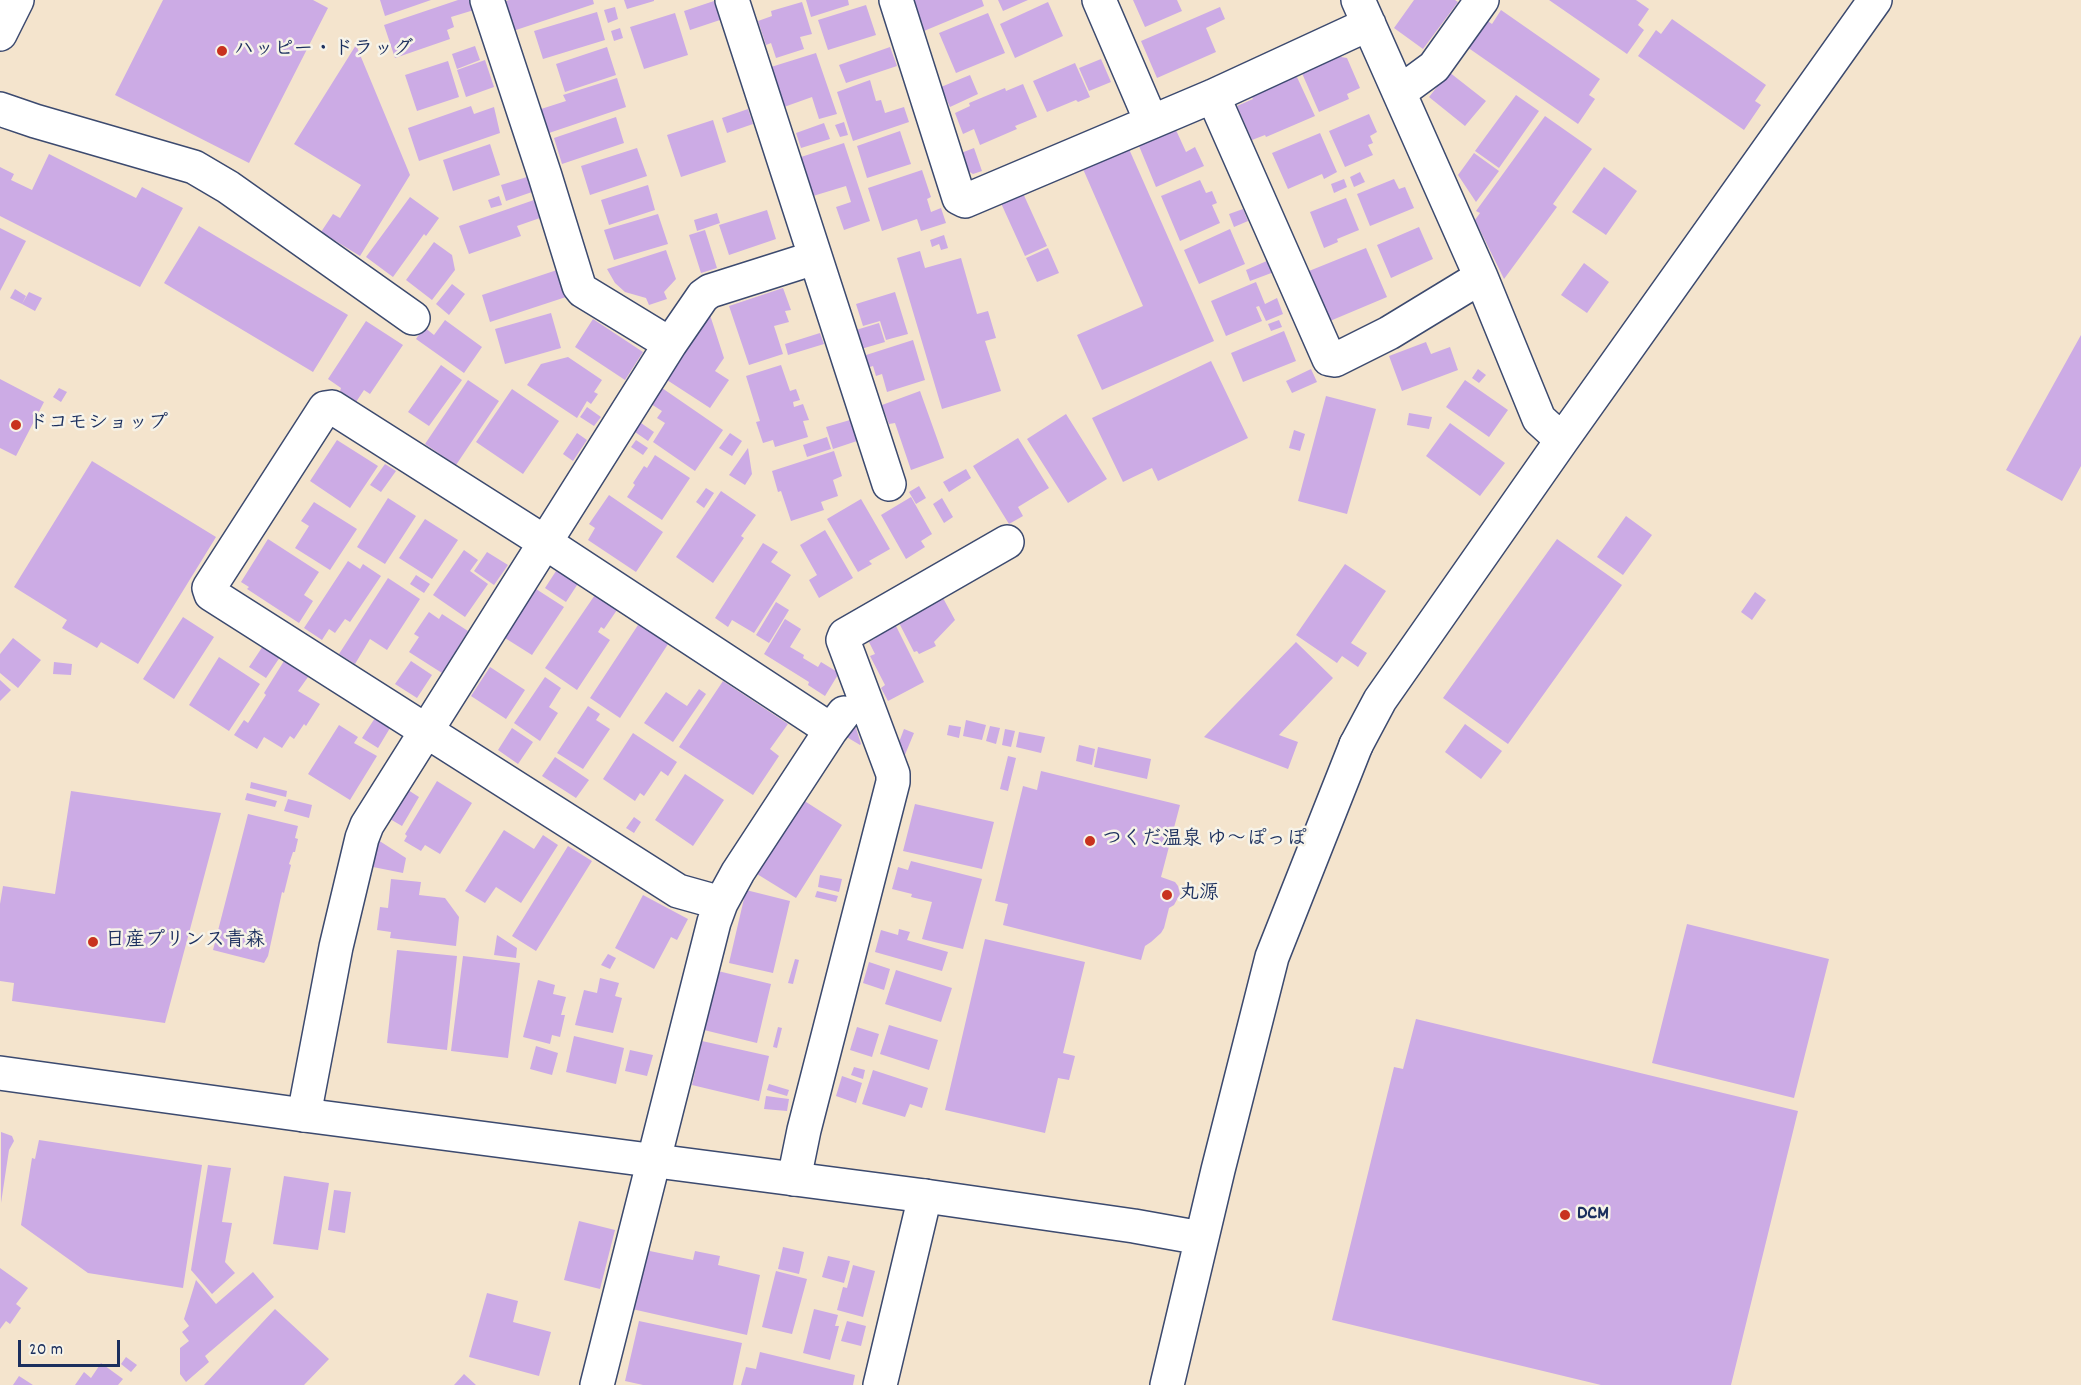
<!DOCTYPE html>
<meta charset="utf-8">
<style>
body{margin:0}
#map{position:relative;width:2081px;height:1385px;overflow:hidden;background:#f4e4cd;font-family:Dekko,sans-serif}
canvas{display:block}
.scale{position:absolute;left:18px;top:1340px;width:102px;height:27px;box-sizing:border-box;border:3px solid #1b2f5e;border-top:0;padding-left:8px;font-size:18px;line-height:21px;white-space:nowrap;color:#1b2f5e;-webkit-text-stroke:4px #f7f3e8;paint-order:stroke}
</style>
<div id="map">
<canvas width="2081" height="1385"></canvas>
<div class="scale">20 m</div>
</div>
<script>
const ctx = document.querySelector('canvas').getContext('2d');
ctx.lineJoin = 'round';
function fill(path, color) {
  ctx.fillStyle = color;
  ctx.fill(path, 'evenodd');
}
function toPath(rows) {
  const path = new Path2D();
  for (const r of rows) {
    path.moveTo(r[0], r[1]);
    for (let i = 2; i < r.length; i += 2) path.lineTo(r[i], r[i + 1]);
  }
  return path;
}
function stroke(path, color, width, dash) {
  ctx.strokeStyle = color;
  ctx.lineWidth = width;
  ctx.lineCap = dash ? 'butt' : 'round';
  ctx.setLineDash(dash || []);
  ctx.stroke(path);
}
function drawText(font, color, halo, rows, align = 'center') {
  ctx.font = font + ' Dekko,"Klee One",sans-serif';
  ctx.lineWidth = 5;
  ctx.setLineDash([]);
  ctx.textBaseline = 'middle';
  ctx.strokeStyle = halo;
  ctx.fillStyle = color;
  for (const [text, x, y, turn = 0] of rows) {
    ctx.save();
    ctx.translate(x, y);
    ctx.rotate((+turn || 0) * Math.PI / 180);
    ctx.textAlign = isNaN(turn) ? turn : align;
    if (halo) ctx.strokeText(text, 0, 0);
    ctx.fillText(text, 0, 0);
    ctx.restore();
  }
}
fill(toPath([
 [163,0,313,0,328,8,249,163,115,95],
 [380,0,431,0,385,16],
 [458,0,470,0,474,10,451,17,454,27,447,30,450,39,395,58,384,25],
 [509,0,593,0,594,4,513,31,503,2],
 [624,0,654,0,654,1,627,9],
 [806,0,848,0,849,5,811,17],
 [910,0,982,0,984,6,924,31],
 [998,0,1028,0,1003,11],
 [1133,0,1177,0,1182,11,1145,27],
 [1414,0,1455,0,1458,2,1423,49,1394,28],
 [1549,0,1636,0,1649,9,1638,25,1644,30,1627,54],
 [714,1,720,20,690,30,684,11],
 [802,2,812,34,800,37,804,49,776,58,771,43,766,45,758,21,772,16,771,11],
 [1048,2,1063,36,1015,58,1000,24],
 [866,5,876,35,828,50,818,20],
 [615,7,618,19,608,23,604,10],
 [1220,7,1225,19,1206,28,1216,52,1157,78,1141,41],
 [1501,10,1600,79,1589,95,1595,99,1578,124,1467,47,1486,20,1492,24],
 [597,12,605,40,543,59,534,31],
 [675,13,688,55,644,69,630,27],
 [988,13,1005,53,956,73,939,33],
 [1672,19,1766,85,1755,101,1761,105,1744,130,1638,56,1656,30,1661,34],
 [620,28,623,38,614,41,611,31],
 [356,45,410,175,360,256,321,232,333,214,340,218,361,185,294,144],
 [475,46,480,60,457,69,452,54],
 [607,47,616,75,565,92,556,64],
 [890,47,897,66,846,83,839,65],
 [816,53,837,114,819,119,812,97,784,107,771,67],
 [1335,56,1347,58,1360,88,1347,94,1349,99,1319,112,1301,71],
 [1101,59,1111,82,1089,91,1079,68],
 [485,60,494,87,466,97,457,70],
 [448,61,459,97,417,111,405,75],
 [1075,63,1090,97,1078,102,1076,100,1047,112,1033,81],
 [1449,72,1486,101,1465,126,1429,97],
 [970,75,978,94,950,107,941,87],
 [1296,75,1315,116,1266,137,1265,135,1252,140,1237,106,1253,99,1251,95],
 [617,78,626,107,546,134,538,110,566,101,563,95],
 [870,80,876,101,881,100,885,113,904,107,909,122,853,141,837,92],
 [1023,84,1037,117,1015,126,1017,129,980,145,974,129,963,134,955,113,970,106,969,103,1005,88,1006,91],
 [1516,95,1539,111,1499,168,1475,151],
 [471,106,474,114,494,107,500,133,419,161,408,128],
 [748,109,753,124,727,133,722,118],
 [1369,114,1377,132,1370,136,1373,143,1368,145,1373,155,1345,167,1329,131],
 [1545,116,1592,149,1553,204,1557,207,1504,279,1475,220,1480,213,1476,211],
 [616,117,624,143,562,164,554,138],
 [713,120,726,162,681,177,667,135],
 [844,122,848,135,840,137,835,125],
 [824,123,830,139,801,148,796,133],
 [1176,130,1186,152,1195,147,1204,166,1156,187,1139,146],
 [900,131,911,164,867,178,857,146],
 [1320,133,1337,172,1324,179,1322,174,1288,189,1272,153],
 [844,143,870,221,844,230,836,207,851,202,846,186,813,196,801,157],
 [490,144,500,175,453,191,443,160],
 [637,148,647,176,590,195,581,166],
 [974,148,982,171,973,174,968,171,961,153],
 [1129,149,1214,341,1102,390,1077,335,1143,306,1083,169],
 [1474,153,1499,171,1476,202,1458,175],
 [49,154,136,198,142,187,183,208,140,287,0,216,0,167,14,174,11,180,32,190],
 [1604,167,1637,191,1606,235,1572,212],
 [922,170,931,197,927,199,931,212,941,208,946,223,921,231,917,219,882,231,868,188],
 [1360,172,1365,182,1354,187,1350,177],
 [527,177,532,192,506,201,501,185],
 [1344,179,1347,187,1334,193,1331,184],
 [1394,179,1399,189,1405,187,1414,208,1370,226,1357,194],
 [1200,180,1206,193,1212,191,1217,203,1212,205,1220,223,1180,241,1161,196],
 [648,185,655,210,609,225,601,200],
 [1022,191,1047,246,1025,256,1000,201],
 [499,196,502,205,491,208,488,200],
 [410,197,439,218,426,236,424,234,393,277,366,257],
 [1346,198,1359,230,1337,239,1338,242,1324,248,1310,212],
 [534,200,540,218,517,226,521,236,469,254,459,226],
 [1243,209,1248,221,1234,227,1229,214],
 [767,210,776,239,729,255,719,225],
 [717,213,720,223,697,231,694,220],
 [658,214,668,244,614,260,604,230],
 [199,226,348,315,313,372,164,283],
 [1419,227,1433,259,1391,278,1377,245],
 [0,228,26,241,0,291],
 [1230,229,1245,264,1199,284,1184,250],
 [705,230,717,268,701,273,689,235],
 [944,235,948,248,941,250,939,244,932,247,930,240],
 [434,242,452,255,455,270,432,300,406,280],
 [1048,248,1059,273,1037,282,1026,258],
 [1366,248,1387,297,1330,321,1309,271],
 [666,250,676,279,664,292,667,299,649,305,646,298,625,292,615,283,607,269],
 [920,251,925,268,961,258,977,314,988,311,996,338,985,341,1001,391,942,409,897,258],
 [1269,260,1274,272,1250,281,1246,270],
 [1584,263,1609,282,1587,313,1561,295],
 [557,270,566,297,490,322,482,295],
 [1256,282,1265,304,1277,298,1283,314,1266,321,1259,306,1256,307,1262,321,1226,336,1211,301],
 [452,284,465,294,449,315,436,304],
 [783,288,791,310,785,311,789,322,774,326,783,354,749,365,729,306],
 [15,289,26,296,22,304,10,298],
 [29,292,42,298,35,311,22,304],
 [895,292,908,334,886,340,880,321,863,326,856,304],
 [551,313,561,348,505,364,495,329],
 [710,315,724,358,715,371,729,380,710,408,667,380],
 [593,319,643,352,625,380,575,347],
 [445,320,482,347,464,373,416,339,424,327,434,335],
 [1279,320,1282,327,1271,331,1268,324],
 [366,321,403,345,370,394,364,390,356,402,340,391,341,388,328,379],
 [879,323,885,342,861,349,856,330],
 [1284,331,1296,361,1243,382,1231,353],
 [820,333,824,344,788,355,785,344],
 [2081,335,2081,466,2062,501,2006,470],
 [913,340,925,380,887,392,882,374,876,376,873,366,867,368,863,356],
 [1426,342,1431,354,1450,347,1458,370,1402,391,1389,356],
 [568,357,602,380,594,392,598,394,591,404,587,401,577,418,527,385,541,364],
 [1211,361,1248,438,1158,481,1152,468,1123,482,1092,418],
 [441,365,462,380,429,426,408,412],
 [781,365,790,391,796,389,800,400,793,402,794,407,803,404,809,420,803,421,808,437,775,447,773,440,763,443,756,422,760,421,746,376],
 [1311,369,1317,382,1292,393,1286,381],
 [1478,369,1486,375,1479,383,1472,378],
 [0,379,44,402,16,456,0,448],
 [468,380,499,401,456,465,425,444],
 [1465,380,1508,410,1489,437,1446,407],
 [59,388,67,392,61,402,53,397],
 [662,388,723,430,695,471,653,442,665,423,657,418,662,411,651,404],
 [512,389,559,421,523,474,476,442],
 [920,391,944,458,911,470,895,423,889,424,882,405],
 [1326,396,1376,409,1347,514,1298,501],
 [587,407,601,417,594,426,580,417],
 [1409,413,1432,417,1429,429,1407,425],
 [1066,414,1107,479,1068,503,1027,439],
 [850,420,857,441,833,449,826,427],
 [641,423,654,432,648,441,635,432],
 [1450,423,1505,463,1480,496,1426,456],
 [1294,430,1305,434,1300,451,1289,448],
 [577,433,587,440,573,461,563,454],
 [730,433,742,441,732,456,719,448],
 [827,437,831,449,807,457,803,445],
 [1018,438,1049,488,1018,507,1023,516,1009,524,973,466],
 [337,440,378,466,350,508,310,481],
 [636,440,648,448,643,455,631,447],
 [748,448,752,474,745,485,729,475],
 [834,451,842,476,833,480,838,496,821,502,824,510,791,521,781,491,778,492,772,471],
 [655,455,690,478,662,520,627,497,635,485,633,483,644,466,647,468],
 [92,461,216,537,138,664,101,642,97,648,62,628,67,620,14,587],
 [385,464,396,471,381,492,370,485],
 [966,469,971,478,949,492,943,482],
 [919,486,926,498,916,504,909,492],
 [706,488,714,493,704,508,696,502],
 [721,491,756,515,741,536,744,538,713,583,676,557],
 [609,495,663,532,636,572,588,540,595,528,589,524],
 [911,497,932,534,921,541,925,547,906,559,881,515],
 [388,498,416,516,385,564,357,547],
 [942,498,953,517,944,523,933,504],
 [861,499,890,549,869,561,872,564,858,572,827,519],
 [314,502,357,529,330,570,295,548,309,526,301,521],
 [1626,516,1652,535,1623,575,1597,557],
 [425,519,458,540,432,579,399,558],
 [825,530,853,578,819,598,809,580,817,575,800,545],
 [268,539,319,572,304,595,313,601,299,623,247,589,249,587,241,582],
 [1557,539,1622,585,1508,744,1443,698],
 [763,543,778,552,771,562,791,575,754,633,732,620,728,627,715,618],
 [464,550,478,560,470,571,488,584,465,617,433,595],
 [487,552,508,565,494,585,474,571],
 [348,561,360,569,363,564,381,576,350,622,345,619,335,633,329,629,322,640,304,628],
 [1345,564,1386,591,1351,643,1367,653,1358,667,1342,656,1337,663,1296,635],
 [558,568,579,582,566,602,545,588],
 [416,575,430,584,424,593,410,584],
 [388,578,420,599,387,650,370,639,355,664,339,654],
 [536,589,564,607,532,655,505,638],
 [597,592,619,607,604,629,601,627,598,632,610,640,577,690,545,668],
 [1755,592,1766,600,1752,620,1741,612],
 [943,598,955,620,934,642,936,646,919,654,917,651,914,652,898,621],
 [776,602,789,610,769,643,756,635],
 [429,612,439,619,442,614,468,631,442,673,409,652,419,637,414,634],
 [183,617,214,637,174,699,143,679],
 [785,619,801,629,790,647,804,655,803,658,818,667,821,662,839,673,825,696,808,685,809,682,764,654],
 [640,622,670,641,620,718,590,698],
 [895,624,924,682,888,701,881,688,885,685,870,656,875,654,869,642,876,638,874,635],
 [13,638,41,660,18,688,0,673,0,654],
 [1296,642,1333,678,1279,735,1298,742,1288,769,1204,737],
 [263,646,280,657,266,678,249,667],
 [219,657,260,684,229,731,189,705],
 [284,661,308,677,298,691,320,704,306,726,304,724,294,739,290,736,282,748,264,737,257,749,234,735,244,720,248,723,266,695,264,693],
 [411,661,432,675,417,698,395,684],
 [54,662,72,664,71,675,53,674],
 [490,667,525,690,506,719,471,696],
 [545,677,561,688,549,707,558,713,540,741,514,723],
 [0,680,11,690,0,701],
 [723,681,788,724,770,749,779,756,753,795,679,747],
 [699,689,706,694,673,742,644,723,666,692,687,706],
 [588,706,600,714,596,720,610,729,583,769,557,753],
 [375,718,390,728,378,748,362,738],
 [966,720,986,725,982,740,963,736],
 [1465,724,1502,751,1481,779,1445,752],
 [339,725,358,737,354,743,377,756,350,800,308,774],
 [949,725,961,727,959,738,947,735],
 [990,726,1000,728,996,744,986,741],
 [512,728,533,742,518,764,498,750],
 [856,728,861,744,860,745,845,736,850,729],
 [904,729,914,733,904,757,898,745],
 [1005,729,1015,731,1011,747,1002,745],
 [1019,732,1045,737,1041,753,1016,747],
 [633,733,677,762,668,776,661,771,644,796,640,793,635,801,603,779],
 [1079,745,1095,749,1092,765,1076,761],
 [1098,747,1151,759,1147,779,1094,767],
 [1008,756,1016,758,1008,791,1000,789],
 [555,757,589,780,576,798,542,776],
 [1041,771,1180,805,1161,877,1175,882,1178,886,1180,894,1174,905,1169,908,1164,928,1161,933,1151,942,1145,946,1141,960,1003,925,1008,904,995,901,1023,786,1037,790],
 [685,774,724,800,693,846,655,820],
 [437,781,472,803,440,854,425,845,421,851,404,841,407,836,405,834],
 [251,782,287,791,286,797,250,788],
 [408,790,419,797,402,826,390,819],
 [71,791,221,813,165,1023,12,1001,14,983,0,981,0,904,3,886,55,894],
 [247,793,277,801,275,807,245,800],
 [288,799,312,805,309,818,284,811],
 [803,800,842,825,796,898,757,874],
 [915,804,994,822,982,869,903,851],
 [248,814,298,826,295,838,298,839,295,852,293,852,289,864,291,865,284,893,282,892,268,956,264,963,213,950],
 [634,817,641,822,634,833,626,828],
 [504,830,534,849,543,835,558,845,521,903,496,887,485,903,465,891],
 [378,840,406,858,403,873,373,867],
 [568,846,592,861,536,951,512,936],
 [911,861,982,879,963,949,922,939,932,902,911,897,912,894,892,889,898,867,908,870],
 [820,875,842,879,839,892,818,887],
 [391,879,421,882,419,895,445,898,459,917,456,946,390,938,391,932,377,930,380,907,388,908],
 [746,890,790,901,773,973,729,963],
 [817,891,838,896,836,902,815,897],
 [643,895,688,919,677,940,671,937,654,969,615,948],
 [1687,924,1829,959,1794,1098,1652,1063],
 [899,929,910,932,907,940,948,952,942,971,875,952,881,930,898,935],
 [497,935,517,948,516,958,494,955],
 [985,939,1085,962,1063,1053,1075,1056,1069,1080,1058,1078,1045,1133,945,1110],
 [397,950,457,956,447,1050,387,1043],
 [608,954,616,958,610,969,601,965],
 [463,956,520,963,508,1058,451,1051],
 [795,959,799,960,793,984,788,983],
 [869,962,890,969,884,990,863,983],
 [896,970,952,988,941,1022,885,1004],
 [718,971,771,984,757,1043,704,1030],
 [600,978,619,983,615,996,622,998,613,1033,575,1025,584,990,597,993],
 [538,980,555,985,553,994,566,997,561,1015,565,1015,560,1037,552,1035,550,1044,523,1037],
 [1416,1019,1798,1111,1731,1385,1601,1385,1332,1320,1394,1067,1403,1069],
 [889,1025,938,1040,929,1070,880,1054],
 [778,1027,782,1028,777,1048,773,1047],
 [857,1027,879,1034,872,1057,850,1050],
 [574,1036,624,1048,616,1084,566,1072],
 [702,1041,769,1056,759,1101,692,1085],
 [536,1046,558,1053,552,1075,530,1069],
 [630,1050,653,1055,647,1076,625,1071],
 [854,1067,865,1070,863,1079,851,1075],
 [873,1070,928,1088,922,1108,910,1104,905,1117,862,1104],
 [842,1076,862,1083,856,1103,836,1096],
 [769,1084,789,1090,787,1096,767,1090],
 [766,1096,789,1099,787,1111,764,1109],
 [1,1132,12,1136,14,1141,9,1150,1,1203],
 [39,1140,202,1165,183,1288,88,1273,21,1225,32,1158,35,1159],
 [208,1165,231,1168,222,1222,232,1223,225,1262,235,1273,212,1294,191,1270],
 [284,1176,329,1183,318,1250,273,1244],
 [334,1190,351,1192,345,1233,328,1230],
 [579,1221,615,1230,600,1289,564,1280],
 [783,1247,804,1252,799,1274,778,1269],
 [645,1250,693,1260,695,1251,720,1256,718,1265,760,1275,747,1335,632,1309],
 [828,1256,850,1261,844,1283,822,1277],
 [853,1265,875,1271,863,1317,837,1310,843,1287,847,1288],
 [0,1268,28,1288,16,1304,21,1308,10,1324,6,1321,0,1329],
 [776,1271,807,1279,792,1334,762,1327],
 [253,1272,274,1297,205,1356,209,1362,186,1382,180,1374,180,1348,189,1341,182,1332,189,1326,184,1319,196,1280,216,1304],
 [487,1293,518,1301,513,1322,551,1332,539,1376,469,1357],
 [275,1309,329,1359,304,1385,204,1385],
 [814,1309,838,1315,835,1326,839,1326,830,1360,803,1353],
 [639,1321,742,1343,733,1385,643,1385,625,1381],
 [847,1321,866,1326,861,1346,841,1341],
 [760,1352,855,1375,853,1385,741,1385,746,1367,756,1369],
 [126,1357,137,1365,131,1372,121,1364],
 [101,1363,123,1379,118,1385,75,1385,84,1372,91,1378],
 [464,1374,476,1385,454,1385],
 [19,1376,33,1385,13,1385]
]), '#ccabe5');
const street = toPath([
 [487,0,545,176,579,286,583,291,670,344],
 [732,0,889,484],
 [896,0,959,198,965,201,1213,96,1369,24],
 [1099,0,1151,121],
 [1358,0,1481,277,1539,419,1562,440],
 [1400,92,1434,67,1482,0],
 [1213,96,1329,359,1335,360,1389,333,1481,277],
 [0,109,35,121,194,167,228,187,413,318],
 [1356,745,1380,700,1562,440,1875,0],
 [721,903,678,891,211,594,209,588,325,408,332,407,546,543,831,730],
 [304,1115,336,947,362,838,367,825,670,344,703,296,710,291,814,258],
 [794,1179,804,1130,893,782,893,774,843,640,845,635,1007,542],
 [597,1385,714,922,721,903,738,872,831,730,844,713],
 [880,1385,925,1196]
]);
const secondary = toPath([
 [0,34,17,0],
 [0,1073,304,1115,925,1196,1134,1226,1201,1238],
 [1167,1385,1218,1170,1272,957,1356,745]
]);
stroke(street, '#3c4a6f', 36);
stroke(secondary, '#3c4a6f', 36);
stroke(street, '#fff', 33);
stroke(secondary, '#fff', 33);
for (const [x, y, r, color] of [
 [222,51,6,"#c8321e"],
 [16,425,6,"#c8321e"],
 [1090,841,6,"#c8321e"],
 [1167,895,6,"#c8321e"],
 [93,942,6,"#c8321e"],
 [1565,1215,6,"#c8321e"]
]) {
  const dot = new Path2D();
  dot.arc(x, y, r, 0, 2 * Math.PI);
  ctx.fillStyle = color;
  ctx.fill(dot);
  stroke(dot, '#f7f3e8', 2);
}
drawText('bold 20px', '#1b2f5e', '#f7f3e8', [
 ["ハッピー・ドラッグ",234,51],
 ["ドコモショップ",28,425],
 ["つくだ温泉 ゆ～ぽっぽ",1102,841],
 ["丸源",1179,895],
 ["日産プリンス青森",105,942],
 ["DCM",1577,1215]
], 'left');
</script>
